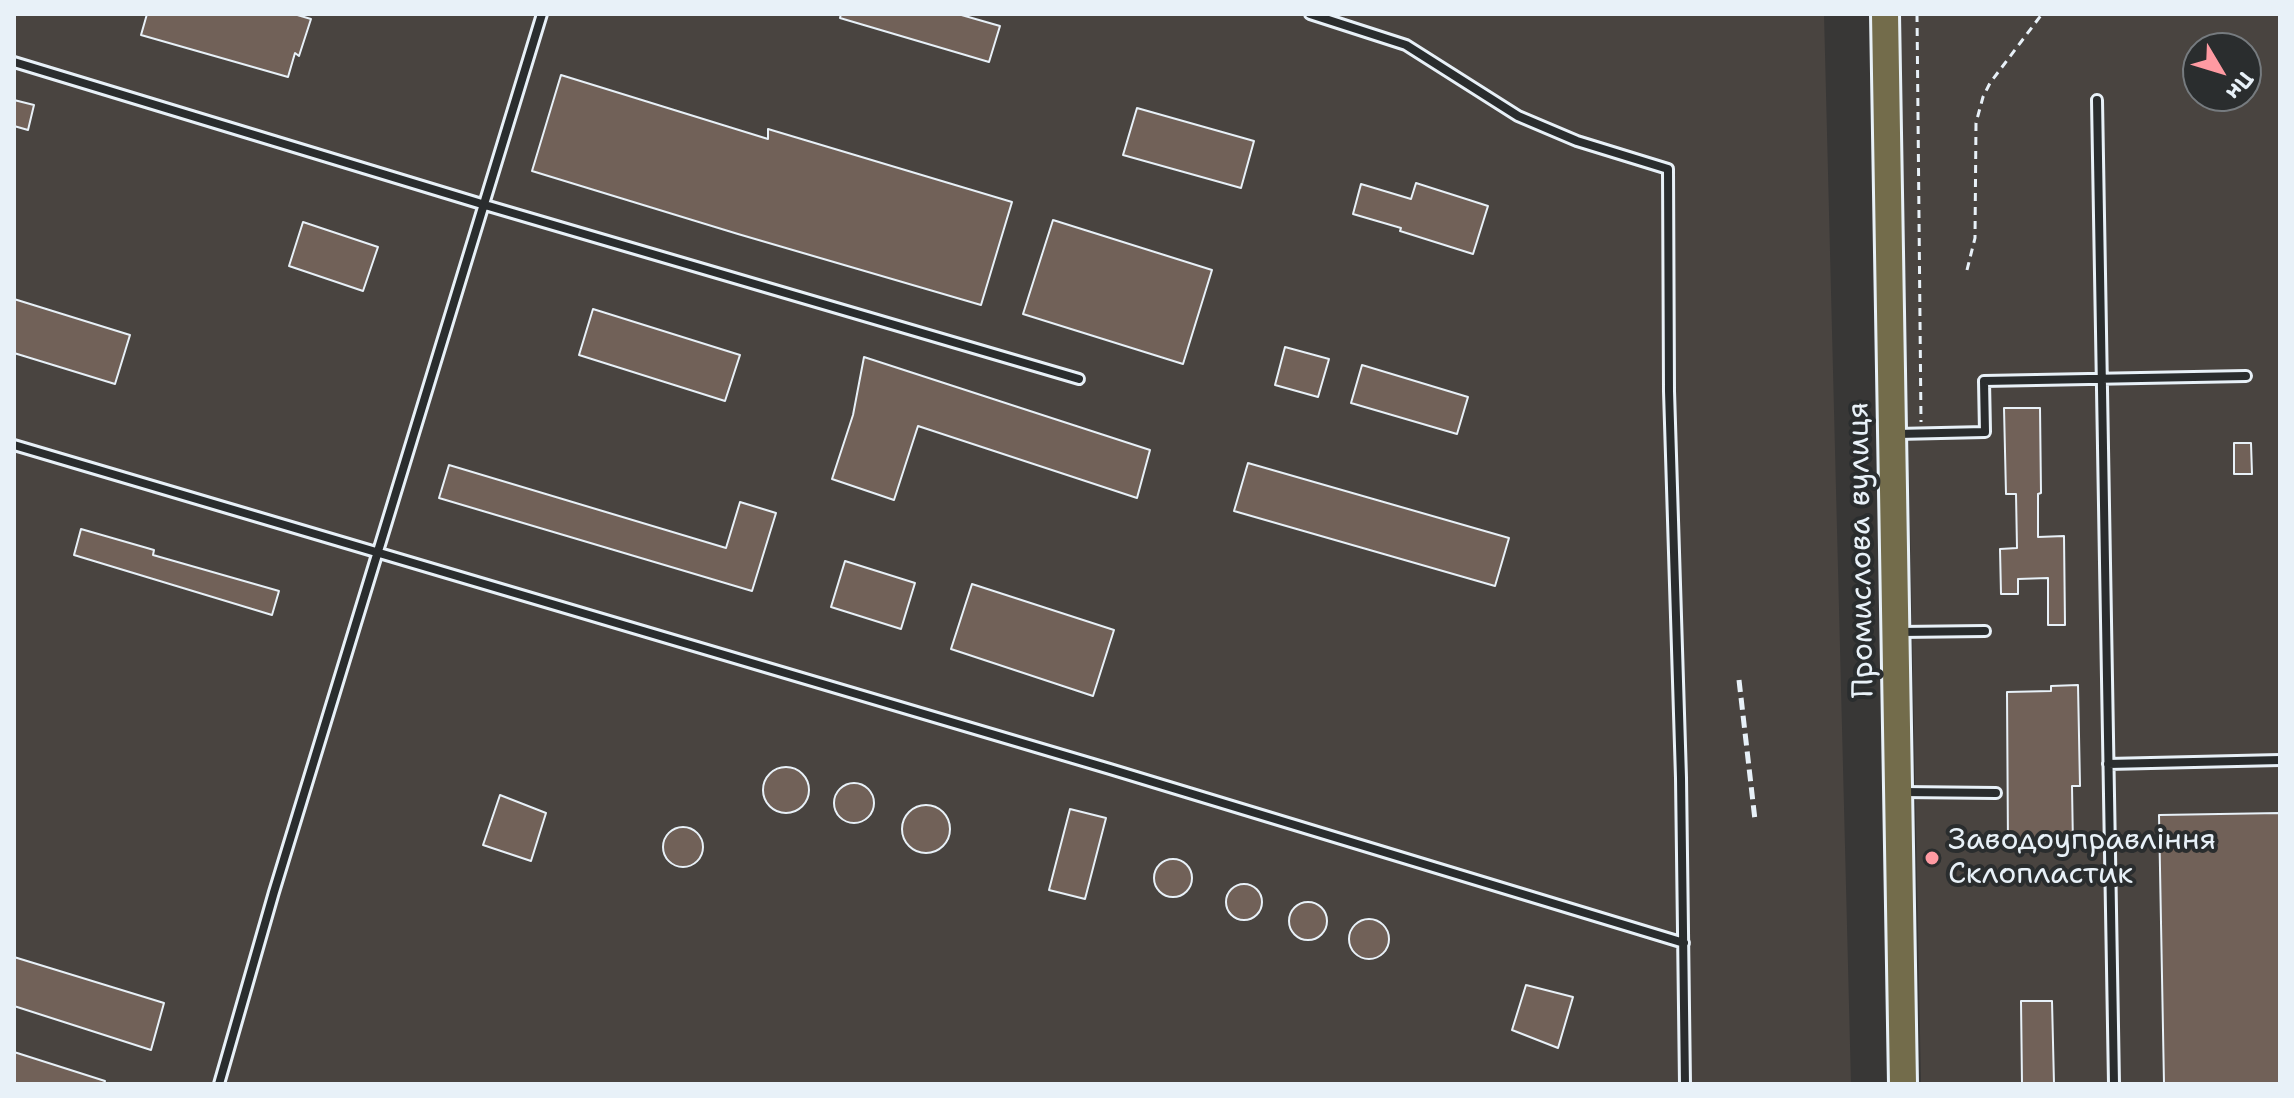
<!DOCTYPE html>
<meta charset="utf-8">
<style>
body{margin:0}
#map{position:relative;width:2294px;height:1098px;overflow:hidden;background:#383736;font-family:"Shantell Sans",sans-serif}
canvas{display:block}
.frame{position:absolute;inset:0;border:16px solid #e8f1f8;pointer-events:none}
.north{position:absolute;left:2182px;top:32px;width:80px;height:80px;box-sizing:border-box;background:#2a2d2e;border:2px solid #767b7f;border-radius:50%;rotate:128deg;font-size:22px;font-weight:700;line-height:32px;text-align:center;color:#e8f1f8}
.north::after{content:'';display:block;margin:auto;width:28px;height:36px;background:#ff9aa2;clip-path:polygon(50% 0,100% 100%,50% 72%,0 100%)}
</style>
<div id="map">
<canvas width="2294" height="1098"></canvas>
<div class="frame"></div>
<div class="north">Пн</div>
</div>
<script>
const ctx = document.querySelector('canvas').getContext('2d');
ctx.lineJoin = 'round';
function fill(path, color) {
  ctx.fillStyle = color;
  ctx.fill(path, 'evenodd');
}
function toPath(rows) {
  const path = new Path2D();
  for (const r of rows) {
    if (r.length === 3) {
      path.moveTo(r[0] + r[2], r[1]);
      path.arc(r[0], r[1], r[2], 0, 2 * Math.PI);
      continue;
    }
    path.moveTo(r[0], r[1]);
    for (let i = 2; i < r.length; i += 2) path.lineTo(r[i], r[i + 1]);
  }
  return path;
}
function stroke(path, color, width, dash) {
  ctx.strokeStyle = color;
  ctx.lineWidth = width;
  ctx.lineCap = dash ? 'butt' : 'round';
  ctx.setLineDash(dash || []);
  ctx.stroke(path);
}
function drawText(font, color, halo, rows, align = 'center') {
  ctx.font = font + ' "Shantell Sans",sans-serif';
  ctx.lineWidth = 8;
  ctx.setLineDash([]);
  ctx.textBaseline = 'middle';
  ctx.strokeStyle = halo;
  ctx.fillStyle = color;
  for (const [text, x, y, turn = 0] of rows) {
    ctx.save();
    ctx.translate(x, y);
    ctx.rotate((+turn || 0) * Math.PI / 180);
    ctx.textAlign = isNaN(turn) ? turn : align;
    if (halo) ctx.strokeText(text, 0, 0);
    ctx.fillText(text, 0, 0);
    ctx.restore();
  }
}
fill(toPath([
 [14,14,1824,14,1851,1084,14,1084],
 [1900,14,2280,14,2280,1084,1921,1084],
 [2198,48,2246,48,2246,96,2198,96]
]), '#494440');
const building = toPath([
 [147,14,294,14,311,19,299,56,295,53,288,77,141,35,147,14],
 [841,14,958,14,1000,26,989,62,840,18,841,14],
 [561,75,768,139,768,129,1012,202,981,305,738,234,532,171,561,75],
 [14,100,34,105,28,130,14,126,14,100],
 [1137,108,1254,141,1241,188,1123,155,1137,108],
 [1416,183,1488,206,1473,254,1400,231,1401,228,1353,214,1361,184,1411,199,1416,183],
 [1053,220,1212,270,1183,364,1023,314,1053,220],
 [303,222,378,247,363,291,289,266,303,222],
 [14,299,130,335,115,384,14,353,14,299],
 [593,309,740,355,725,401,579,355,593,309],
 [1285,347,1329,359,1318,397,1275,385,1285,347],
 [864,357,1150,450,1137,498,918,426,894,500,832,479,853,415,864,357],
 [1362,365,1468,397,1457,434,1351,403,1362,365],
 [2004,408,2040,408,2041,493,2038,494,2038,537,2064,536,2065,625,2048,625,2048,578,2018,579,2018,594,2001,594,2000,549,2017,548,2016,494,2006,494,2004,408],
 [2234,443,2251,443,2252,474,2234,474,2234,443],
 [1248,463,1509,538,1495,586,1234,511,1248,463],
 [449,465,726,548,740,502,776,513,752,591,439,498,449,465],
 [81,529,154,550,153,555,279,591,272,615,74,555,81,529],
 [845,561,915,583,901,629,831,607,845,561],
 [972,584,1114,630,1093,696,951,649,972,584],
 [2078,685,2080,786,2072,786,2073,847,2008,848,2007,692,2051,691,2051,686,2078,685],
 [786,790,23],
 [854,803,20],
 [500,795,546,813,531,861,483,845,500,795],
 [926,829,24],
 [1070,809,1106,818,1085,899,1049,890,1070,809],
 [2280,813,2280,1084,2164,1084,2159,815,2280,813],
 [683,847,20],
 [1173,878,19],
 [1244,902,18],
 [1308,921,19],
 [1369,939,20],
 [14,957,164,1003,151,1050,14,1006,14,957],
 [1526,985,1573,997,1558,1048,1512,1030,1526,985],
 [2021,1001,2052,1001,2054,1084,2022,1084,2021,1001],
 [14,1052,105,1081,104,1084,14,1084,14,1052]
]);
fill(building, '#716158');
stroke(building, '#e8f1f8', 2);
const service = toPath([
 [1310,14,1406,45,1518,116,1577,141,1668,169,1669,391,1681,778,1685,1084],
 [14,62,485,205,1079,379],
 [2097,100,2114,1084],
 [1897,434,1985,432,1984,381,2246,376],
 [14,445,1110,769,1684,943],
 [1900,632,1985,631],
 [2108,764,2280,760],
 [1903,792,1996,793],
 [219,1084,274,892,542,14]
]);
const primary = toPath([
 [1885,14,1903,1084]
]);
stroke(service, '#e8f1f8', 14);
stroke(primary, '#e8f1f8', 32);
stroke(toPath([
 [1917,14,1921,422],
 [1967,270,1975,238,1976,123,1983,97,1990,83,2042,14]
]), '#e8f1f8', 3, [8, 6]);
stroke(service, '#2a2d2e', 8);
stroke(primary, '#736c4b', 26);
stroke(toPath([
 [1739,680,1755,820]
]), '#e8f1f8', 5, [12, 6]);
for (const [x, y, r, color] of [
 [1932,858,8,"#ff9aa2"]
]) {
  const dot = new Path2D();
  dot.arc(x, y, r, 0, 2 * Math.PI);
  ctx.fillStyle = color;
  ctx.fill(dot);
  stroke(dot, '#2a2d2e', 3);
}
drawText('30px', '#e8f1f8', '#2a2d2e', [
 ["Промислова вулиця",1862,550,-91]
]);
drawText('30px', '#e8f1f8', '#2a2d2e', [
 ["Заводоуправління",1948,841],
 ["Склопластик",1948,875]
], 'left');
</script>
